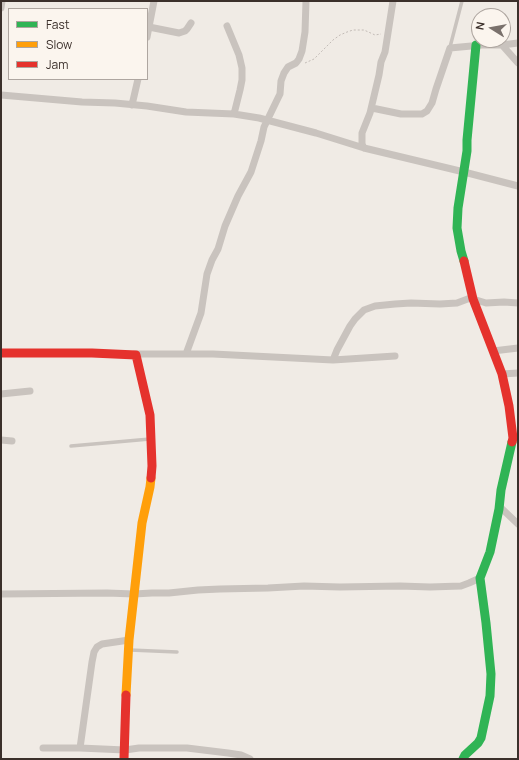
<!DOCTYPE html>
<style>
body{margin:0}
#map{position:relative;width:519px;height:760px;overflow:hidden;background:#f0ebe5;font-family:Manrope,sans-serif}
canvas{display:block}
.frame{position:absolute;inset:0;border:2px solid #3b302b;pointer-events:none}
.legend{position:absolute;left:8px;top:8px;width:140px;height:72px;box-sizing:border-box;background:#fbf5ee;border:1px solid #aea6a0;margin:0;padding:5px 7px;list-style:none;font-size:12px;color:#3b302b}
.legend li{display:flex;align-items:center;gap:8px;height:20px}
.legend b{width:20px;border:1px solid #aea6a0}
.north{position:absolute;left:471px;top:8px;width:40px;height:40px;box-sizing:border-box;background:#fbf5ee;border:1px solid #aea6a0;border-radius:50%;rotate:281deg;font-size:11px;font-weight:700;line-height:16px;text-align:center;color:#3b302b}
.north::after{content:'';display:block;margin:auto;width:14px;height:18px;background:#7a716c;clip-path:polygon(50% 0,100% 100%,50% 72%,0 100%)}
</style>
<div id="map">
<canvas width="519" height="760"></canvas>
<div class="frame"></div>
<ul class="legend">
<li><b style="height:5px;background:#30b455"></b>Fast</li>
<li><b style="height:5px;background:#ff9f0a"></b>Slow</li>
<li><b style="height:5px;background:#e5322d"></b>Jam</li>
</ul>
<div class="north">N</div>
</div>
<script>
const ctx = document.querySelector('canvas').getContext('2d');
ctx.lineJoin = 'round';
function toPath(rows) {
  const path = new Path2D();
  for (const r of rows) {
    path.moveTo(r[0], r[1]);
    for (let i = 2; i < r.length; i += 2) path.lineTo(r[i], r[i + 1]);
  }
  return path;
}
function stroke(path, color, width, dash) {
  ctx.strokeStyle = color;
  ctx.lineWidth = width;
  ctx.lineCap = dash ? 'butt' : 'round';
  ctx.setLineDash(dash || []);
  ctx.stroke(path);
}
stroke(toPath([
 [305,63,314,59,333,40,340,35,347,32,353,30,364,30,375,35,381,34]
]), '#c2bbb6', 1, [2, 2]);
stroke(toPath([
 [450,47,462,1],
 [71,446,150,439],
 [130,650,177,652]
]), '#c9c3be', 3.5);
stroke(toPath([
 [1,8,2,1],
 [227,26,239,55,242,68,242,80,240,90,234,114],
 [149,27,179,33,185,31,187,29,191,23],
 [147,37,154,1],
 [502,45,518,43],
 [1,95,82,102,115,103,147,106,186,112,234,114,259,118,316,133,364,148,464,172,518,186],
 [132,105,138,79],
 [372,108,401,114,422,114,427,111,432,103,436,89,450,48,482,45,502,45,518,63],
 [364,148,362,144,362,133,370,113,379,75,381,62,385,52,393,1],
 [473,299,486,303,504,302,518,303],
 [493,351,518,348],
 [186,354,201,313,207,274,212,260,218,249,225,226,238,196,251,172,261,141,264,127,278,98,280,94,281,81,284,73,288,67,296,63,299,59,302,51,305,32,306,1],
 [136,355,134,354,213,354,333,360,337,350,350,326,355,319,364,310,375,306,395,304,411,303,440,304,457,303,473,297],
 [333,360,395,356],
 [502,374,518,373],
 [1,394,30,391],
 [1,440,12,441],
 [499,506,518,524],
 [1,594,107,593,134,594,152,593,169,593,198,590,220,589,268,588,304,586,340,587,400,586,430,587,461,586,469,583,480,578],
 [43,748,80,748,125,750,139,748,187,748,228,753,241,755,250,759],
 [80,748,92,662,94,652,97,647,102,644,129,640]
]), '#c9c3be', 7);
stroke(toPath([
 [464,261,461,251,457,228,458,208,467,151,467,140,476,45],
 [463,759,465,755,478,743,481,738,490,696,491,674,486,623,480,578,490,552,499,509,501,490,512,442]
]), '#30b455', 9);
stroke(toPath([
 [126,695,129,640,142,523,150,487,151,478]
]), '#ff9f0a', 9);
stroke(toPath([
 [464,261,473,299,502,374,509,406,513,438,512,442],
 [1,353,92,353,136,355,150,415,152,466,151,478],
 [124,759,126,695]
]), '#e5322d', 9);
</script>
